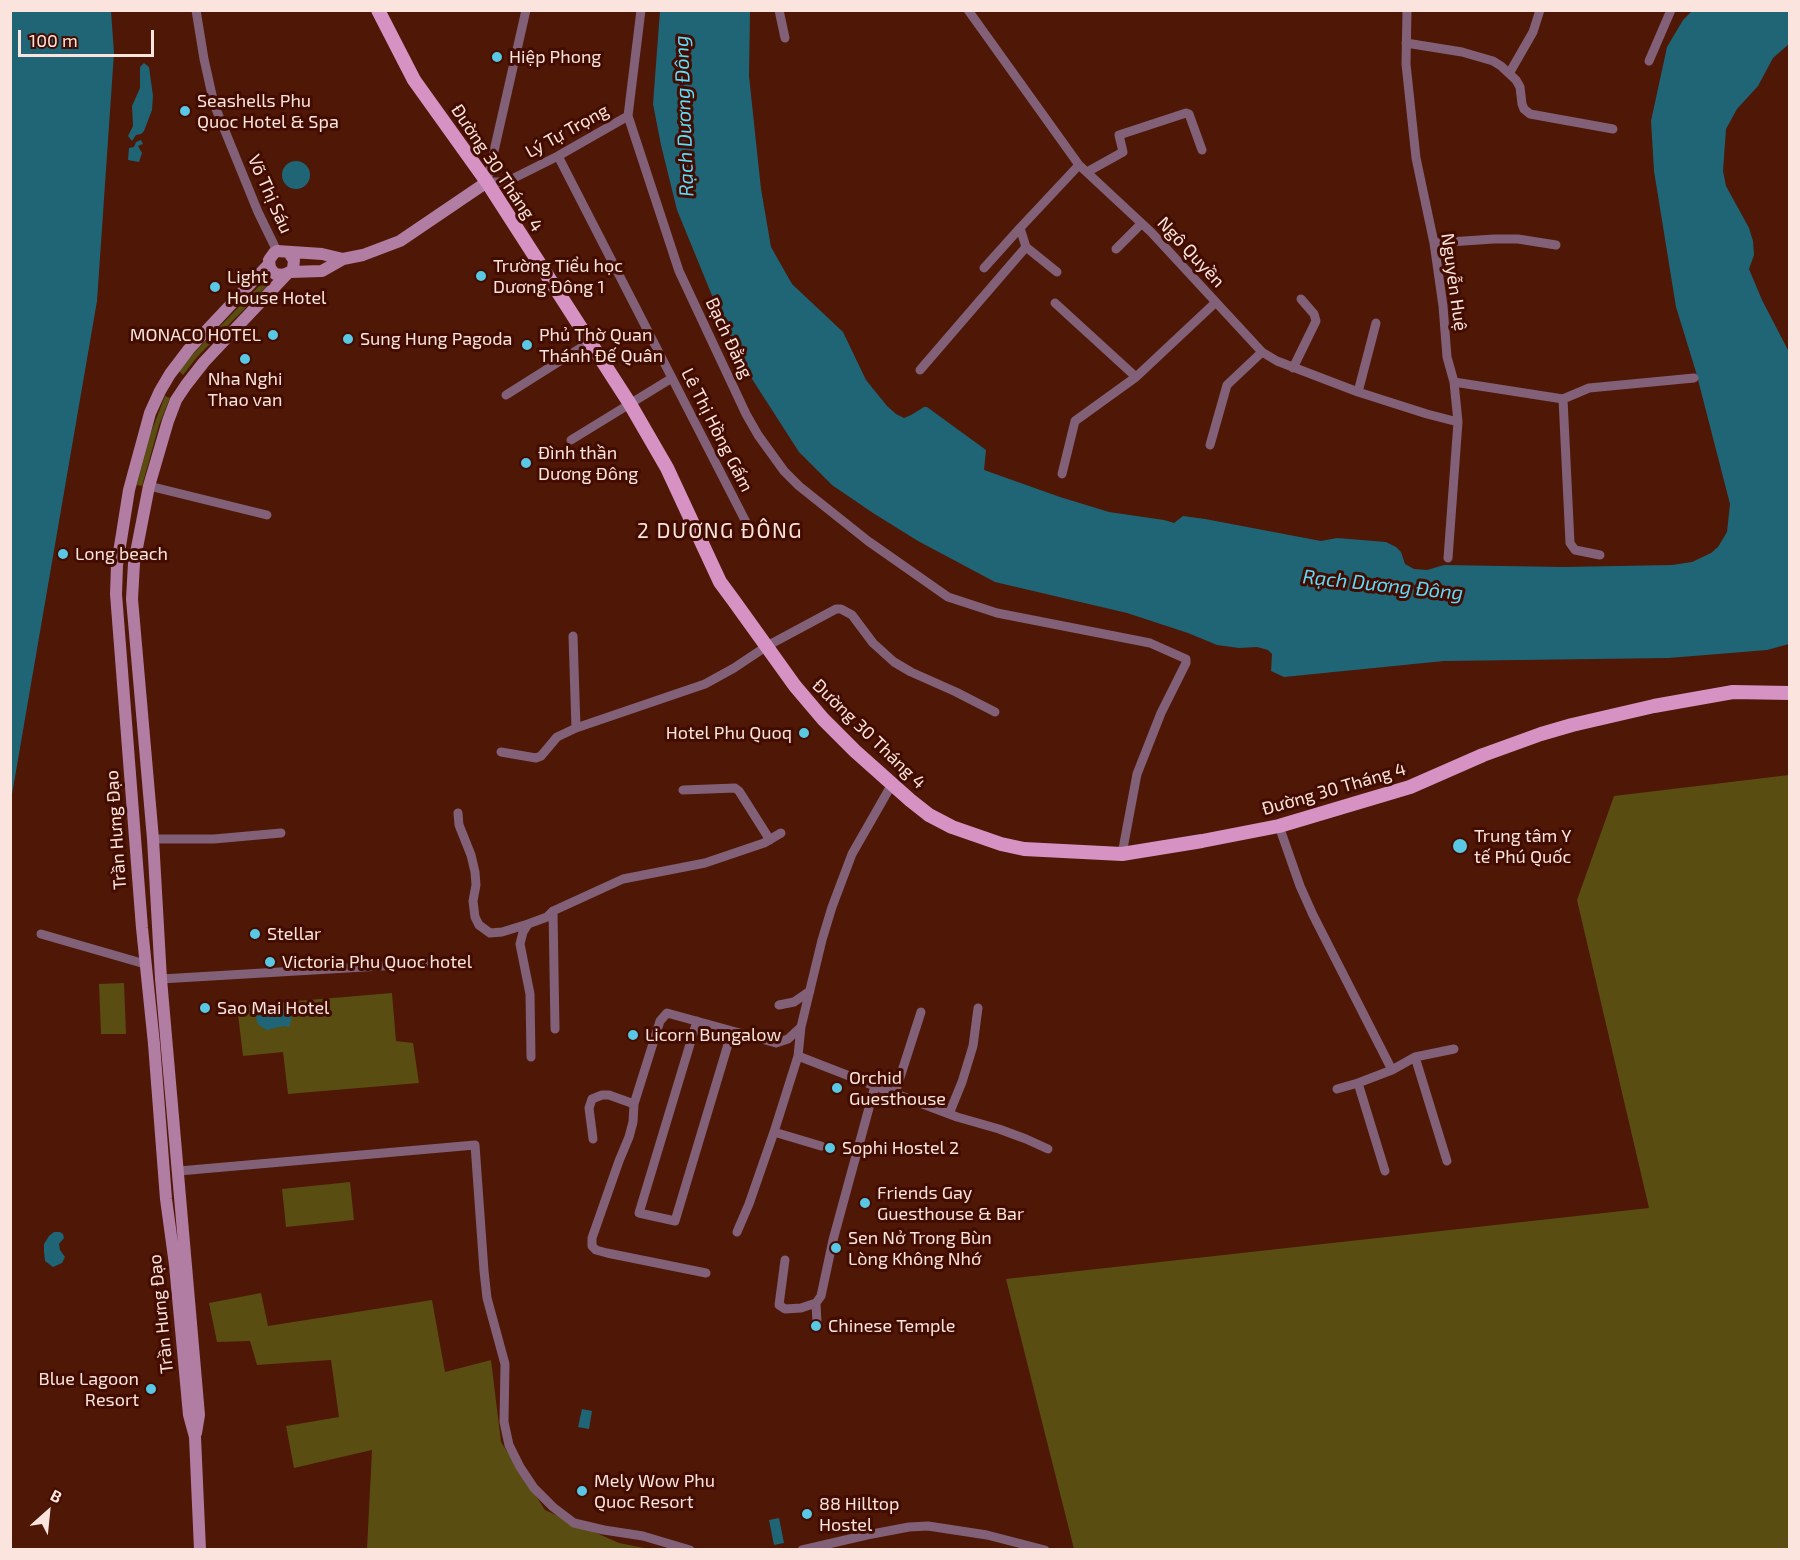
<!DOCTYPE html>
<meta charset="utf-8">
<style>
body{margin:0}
#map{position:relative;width:1800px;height:1560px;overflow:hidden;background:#4e1706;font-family:"Exo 2",sans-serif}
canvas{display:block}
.frame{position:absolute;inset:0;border:12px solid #fae4dd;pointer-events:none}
.north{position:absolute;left:18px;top:1482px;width:60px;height:60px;-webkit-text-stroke:4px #430c00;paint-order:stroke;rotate:27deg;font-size:16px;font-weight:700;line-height:24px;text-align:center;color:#fae4dd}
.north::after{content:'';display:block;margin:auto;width:21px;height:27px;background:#fae4dd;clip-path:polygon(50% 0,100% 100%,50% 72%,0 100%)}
.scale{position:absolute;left:18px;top:30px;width:136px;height:27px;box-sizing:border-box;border:3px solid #fae4dd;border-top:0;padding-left:8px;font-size:18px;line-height:21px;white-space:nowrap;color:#fae4dd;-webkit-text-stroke:4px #430c00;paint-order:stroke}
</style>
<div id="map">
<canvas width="1800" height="1560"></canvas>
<div class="frame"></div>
<div class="north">B</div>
<div class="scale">100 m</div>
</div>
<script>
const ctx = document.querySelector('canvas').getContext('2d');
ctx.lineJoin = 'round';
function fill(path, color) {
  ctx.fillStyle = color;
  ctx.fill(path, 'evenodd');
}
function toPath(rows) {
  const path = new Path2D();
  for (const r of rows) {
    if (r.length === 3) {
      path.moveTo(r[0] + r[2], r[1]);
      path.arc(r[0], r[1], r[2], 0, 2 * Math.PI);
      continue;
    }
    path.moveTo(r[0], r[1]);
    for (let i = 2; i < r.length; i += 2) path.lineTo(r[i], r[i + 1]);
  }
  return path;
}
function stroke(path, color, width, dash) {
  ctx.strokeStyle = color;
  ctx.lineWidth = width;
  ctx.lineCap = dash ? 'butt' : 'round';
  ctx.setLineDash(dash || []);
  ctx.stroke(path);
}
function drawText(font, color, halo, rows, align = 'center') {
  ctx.font = font + ' "Exo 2",sans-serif';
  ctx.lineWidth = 6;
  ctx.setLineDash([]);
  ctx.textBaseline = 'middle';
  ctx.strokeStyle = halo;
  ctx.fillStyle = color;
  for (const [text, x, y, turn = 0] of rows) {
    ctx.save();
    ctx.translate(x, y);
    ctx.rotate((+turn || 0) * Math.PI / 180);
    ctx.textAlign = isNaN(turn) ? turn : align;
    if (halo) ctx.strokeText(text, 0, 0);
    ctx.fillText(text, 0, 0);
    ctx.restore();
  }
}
fill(toPath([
 [263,282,267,286,197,357,183,375,179,371,194,353],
 [165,396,170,398,159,425,142,486,137,485,150,435],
 [1789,775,1789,1549,1074,1549,1006,1279,1649,1208,1577,900,1614,796],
 [124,983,126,1034,101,1034,99,984],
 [392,993,396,1041,413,1043,419,1083,288,1094,283,1052,243,1056,237,1006],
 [350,1182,354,1220,286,1227,282,1189],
 [261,1293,268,1326,432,1300,445,1372,491,1360,501,1442,545,1510,619,1543,649,1549,367,1549,372,1450,294,1468,286,1426,339,1417,331,1360,257,1365,250,1341,217,1342,209,1303]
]), '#594d11');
fill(toPath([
 [11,10,111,11,114,53,97,301,11,800],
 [660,11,750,11,749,76,761,189,771,247,792,284,843,332,866,380,887,406,896,414,904,418,911,415,924,407,927,407,986,450,984,470,1060,497,1109,512,1164,520,1174,523,1183,516,1205,519,1321,541,1337,538,1386,542,1396,547,1401,552,1405,564,1414,569,1427,570,1444,565,1563,567,1672,565,1692,562,1711,553,1718,547,1727,532,1730,504,1696,372,1676,307,1654,171,1651,121,1667,47,1683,20,1692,11,1789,11,1789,44,1773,58,1758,86,1737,109,1726,129,1723,171,1726,186,1749,228,1753,241,1754,255,1749,269,1762,300,1789,352,1789,644,1767,650,1669,658,1444,661,1284,677,1271,671,1272,654,1268,650,1257,647,1239,648,1217,645,1188,633,1127,613,995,582,918,541,873,513,832,485,799,452,736,354,677,210,661,145,653,104],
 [144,63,149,67,153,96,152,110,144,131,141,134,136,135,132,141,128,136,133,126,132,106,140,88,140,67],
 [141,140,143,144,138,146,142,153,139,162,128,160,129,148,134,147,136,142],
 [296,175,14],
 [263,1010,266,1010,274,1015,283,1010,292,1017,289,1027,283,1026,267,1030,260,1026,257,1022,256,1017],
 [54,1232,60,1232,63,1234,64,1238,59,1244,60,1250,65,1257,62,1263,53,1267,45,1261,44,1252,44,1244,49,1236],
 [582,1409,592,1411,589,1429,578,1427],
 [779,1518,784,1543,774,1545,769,1520]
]), '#1f6576');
stroke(toPath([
 [196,10,204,59,214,104,258,212,277,251],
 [526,10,487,182,506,182,558,156,628,116],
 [641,10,628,116,679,271,746,414,758,435,784,471,799,486,868,541,948,597,997,613,1150,643,1186,659,1186,663,1161,713,1137,774,1122,854],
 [779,10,785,38],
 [968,10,1079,165,1151,232,1262,352,1277,361,1358,392,1427,414,1458,422],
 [1407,10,1406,64,1416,158,1434,243,1443,306,1447,357,1454,382,1458,422,1448,558],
 [1406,43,1462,52,1493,61,1501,66,1516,80,1520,87,1522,104,1524,109,1530,114,1613,129],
 [1649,61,1671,10],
 [1510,72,1533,32,1540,10],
 [558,156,748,526],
 [1087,172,1123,152,1119,135,1186,113,1189,114,1202,150],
 [1434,243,1494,239,1518,239,1556,245],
 [1026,247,1057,272],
 [1116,249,1141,224],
 [984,268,1020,228],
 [1055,303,1136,377],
 [1293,368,1316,321,1314,314,1301,299],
 [920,370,1026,247,1020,228,1079,165],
 [1454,382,1563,399,1570,543,1575,550,1600,555],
 [1358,392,1376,323],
 [506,395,590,342],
 [1563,399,1589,388,1694,378],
 [571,440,672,378],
 [1210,445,1227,385,1262,352],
 [1062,474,1075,421,1136,377,1216,302],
 [149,486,267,515],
 [573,636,576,728,705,684,734,668,767,646,836,609,841,609,852,615,873,643,894,662,911,672,956,692,995,712],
 [501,752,536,758,541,756,557,737,576,728],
 [683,790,735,788,739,791,770,840],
 [458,813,459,825,471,855,475,872,476,885,473,901,475,917,479,925,490,933,502,932,528,924],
 [1279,826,1300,886,1313,915,1392,1070],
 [153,839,214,839,281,833],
 [553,911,555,1029],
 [41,934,145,964],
 [161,979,432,963],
 [779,1005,794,1002,810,991],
 [697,1021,639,1213,675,1221,732,1031],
 [531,1057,530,994,520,944,523,932,528,924,547,917,553,911,623,879,705,863,764,843,781,833],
 [1415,1057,1447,1161],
 [875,1086,957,1117,999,1129,1026,1139,1048,1149],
 [1337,1089,1358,1083],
 [895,1093,921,1012],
 [949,1114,962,1082,973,1046,978,1008],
 [774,1132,821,1146],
 [593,1139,589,1108,592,1099,602,1095,609,1095,634,1104],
 [179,1171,475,1145,484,1271,487,1298,505,1364,504,1422,509,1445,520,1467,534,1488,553,1507,574,1523,604,1530,643,1536,690,1550],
 [1385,1171,1358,1083,1392,1070,1415,1057,1454,1049],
 [737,1232,749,1204,774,1132,798,1056],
 [785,1260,779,1305,785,1309,801,1308,816,1303,821,1296,833,1240,875,1086,798,1056,801,1027,822,940,832,907,852,854,892,784],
 [706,1273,607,1253,596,1250,592,1246,592,1238,619,1161,629,1137,633,1122,634,1104,660,1021,667,1013,776,1043,788,1039,801,1027],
 [816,1303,817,1323],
 [802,1550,867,1535,909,1527,928,1526,987,1535,1045,1550]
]), '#816078', 9);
stroke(toPath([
 [289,253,294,260,293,269,290,272,283,275,275,274,270,268,269,260,274,253,277,251,322,254,343,259],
 [290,272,322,271,343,259,363,255,400,241,487,182],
 [196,1433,199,1415,161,979,153,839,132,599,134,563,149,486,168,421,176,400,186,385,204,362,287,274],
 [200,1550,195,1437,189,1415,175,1265,166,1199,154,1044,142,928,116,594,117,565,129,490,150,413,160,391,170,374,189,349,269,264]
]), '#b17da2', 12);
stroke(toPath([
 [378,10,414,80,487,182,630,404,667,468,720,582,734,601,795,686,823,719,855,751,910,800,929,815,952,827,1001,844,1024,849,1122,854,1202,841,1279,826,1410,787,1483,755,1541,734,1572,725,1654,706,1733,692,1790,693]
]), '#d692c3', 14);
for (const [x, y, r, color] of [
 [497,57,6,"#59c8e4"],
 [185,111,6,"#59c8e4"],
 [481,276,6,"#59c8e4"],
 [215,287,6,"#59c8e4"],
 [273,335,6,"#59c8e4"],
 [348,339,6,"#59c8e4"],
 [527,345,6,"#59c8e4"],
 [245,359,6,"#59c8e4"],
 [526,463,6,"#59c8e4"],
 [63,554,6,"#59c8e4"],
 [804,733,6,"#59c8e4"],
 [1460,846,8,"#59c8e4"],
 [255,934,6,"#59c8e4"],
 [270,962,6,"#59c8e4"],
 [205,1008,6,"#59c8e4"],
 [633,1035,6,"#59c8e4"],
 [837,1088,6,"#59c8e4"],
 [830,1148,6,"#59c8e4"],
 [865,1203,6,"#59c8e4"],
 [836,1248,6,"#59c8e4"],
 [816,1326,6,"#59c8e4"],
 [151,1389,6,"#59c8e4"],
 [582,1491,6,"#59c8e4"],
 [807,1514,6,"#59c8e4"]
]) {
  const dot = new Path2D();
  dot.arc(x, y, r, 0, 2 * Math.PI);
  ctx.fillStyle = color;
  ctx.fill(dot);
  stroke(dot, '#430c00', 2);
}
drawText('18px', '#fae4dd', '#430c00', [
 ["Hiệp Phong",509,57],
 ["Seashells Phu",197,101],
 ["Quoc Hotel & Spa",197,122],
 ["Trường Tiểu học",493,266],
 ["Dương Đông 1",493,287],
 ["Light",227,277],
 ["House Hotel",227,298],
 ["MONACO HOTEL",261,335,"right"],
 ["Phủ Thờ Quan",539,335],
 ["Thánh Đế Quân",539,356],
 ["Sung Hung Pagoda",360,339],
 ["Nha Nghi",245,379,"center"],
 ["Thao van",245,400,"center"],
 ["Đình thần",538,453],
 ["Dương Đông",538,474],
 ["Long beach",75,554],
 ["Hotel Phu Quoq",792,733,"right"],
 ["Trung tâm Y",1474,836],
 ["tế Phú Quốc",1474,857],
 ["Stellar",267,934],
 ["Victoria Phu Quoc hotel",282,962],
 ["Sao Mai Hotel",217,1008],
 ["Licorn Bungalow",645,1035],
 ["Orchid",849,1078],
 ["Guesthouse",849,1099],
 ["Sophi Hostel 2",842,1148],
 ["Friends Gay",877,1193],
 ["Guesthouse & Bar",877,1214],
 ["Sen Nở Trong Bùn",848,1238],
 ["Lòng Không Nhớ",848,1259],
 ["Chinese Temple",828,1326],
 ["Blue Lagoon",139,1379,"right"],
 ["Resort",139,1400,"right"],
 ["Mely Wow Phu",594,1481],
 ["Quoc Resort",594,1502],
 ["88 Hilltop",819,1504],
 ["Hostel",819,1525]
], 'left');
drawText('18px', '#fae4dd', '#430c00', [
 ["Lý Tự Trọng",567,131,-29],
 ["Đường 30 Tháng 4",497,168,56],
 ["Võ Thị Sáu",270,194,66],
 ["Ngô Quyền",1191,252,47],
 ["Nguyễn Huệ",1454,282,82],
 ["Bạch Đằng",729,338,65],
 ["Lê Thị Hồng Gấm",717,430,63],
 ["Đường 30 Tháng 4",869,734,44],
 ["Đường 30 Tháng 4",1334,789,-16],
 ["Trần Hưng Đạo",116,830,-94],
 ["Trần Hưng Đạo",161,1314,-96]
]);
drawText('italic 20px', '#5cddfd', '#430c00', [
 ["Rạch Dương Đông",684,116,-92],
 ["Rạch Dương Đông",1383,585,6]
]);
ctx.letterSpacing = '1.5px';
drawText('21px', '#fae4dd', '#430c00', [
 ["2 DƯƠNG ĐÔNG",720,531]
]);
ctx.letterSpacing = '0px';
</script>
